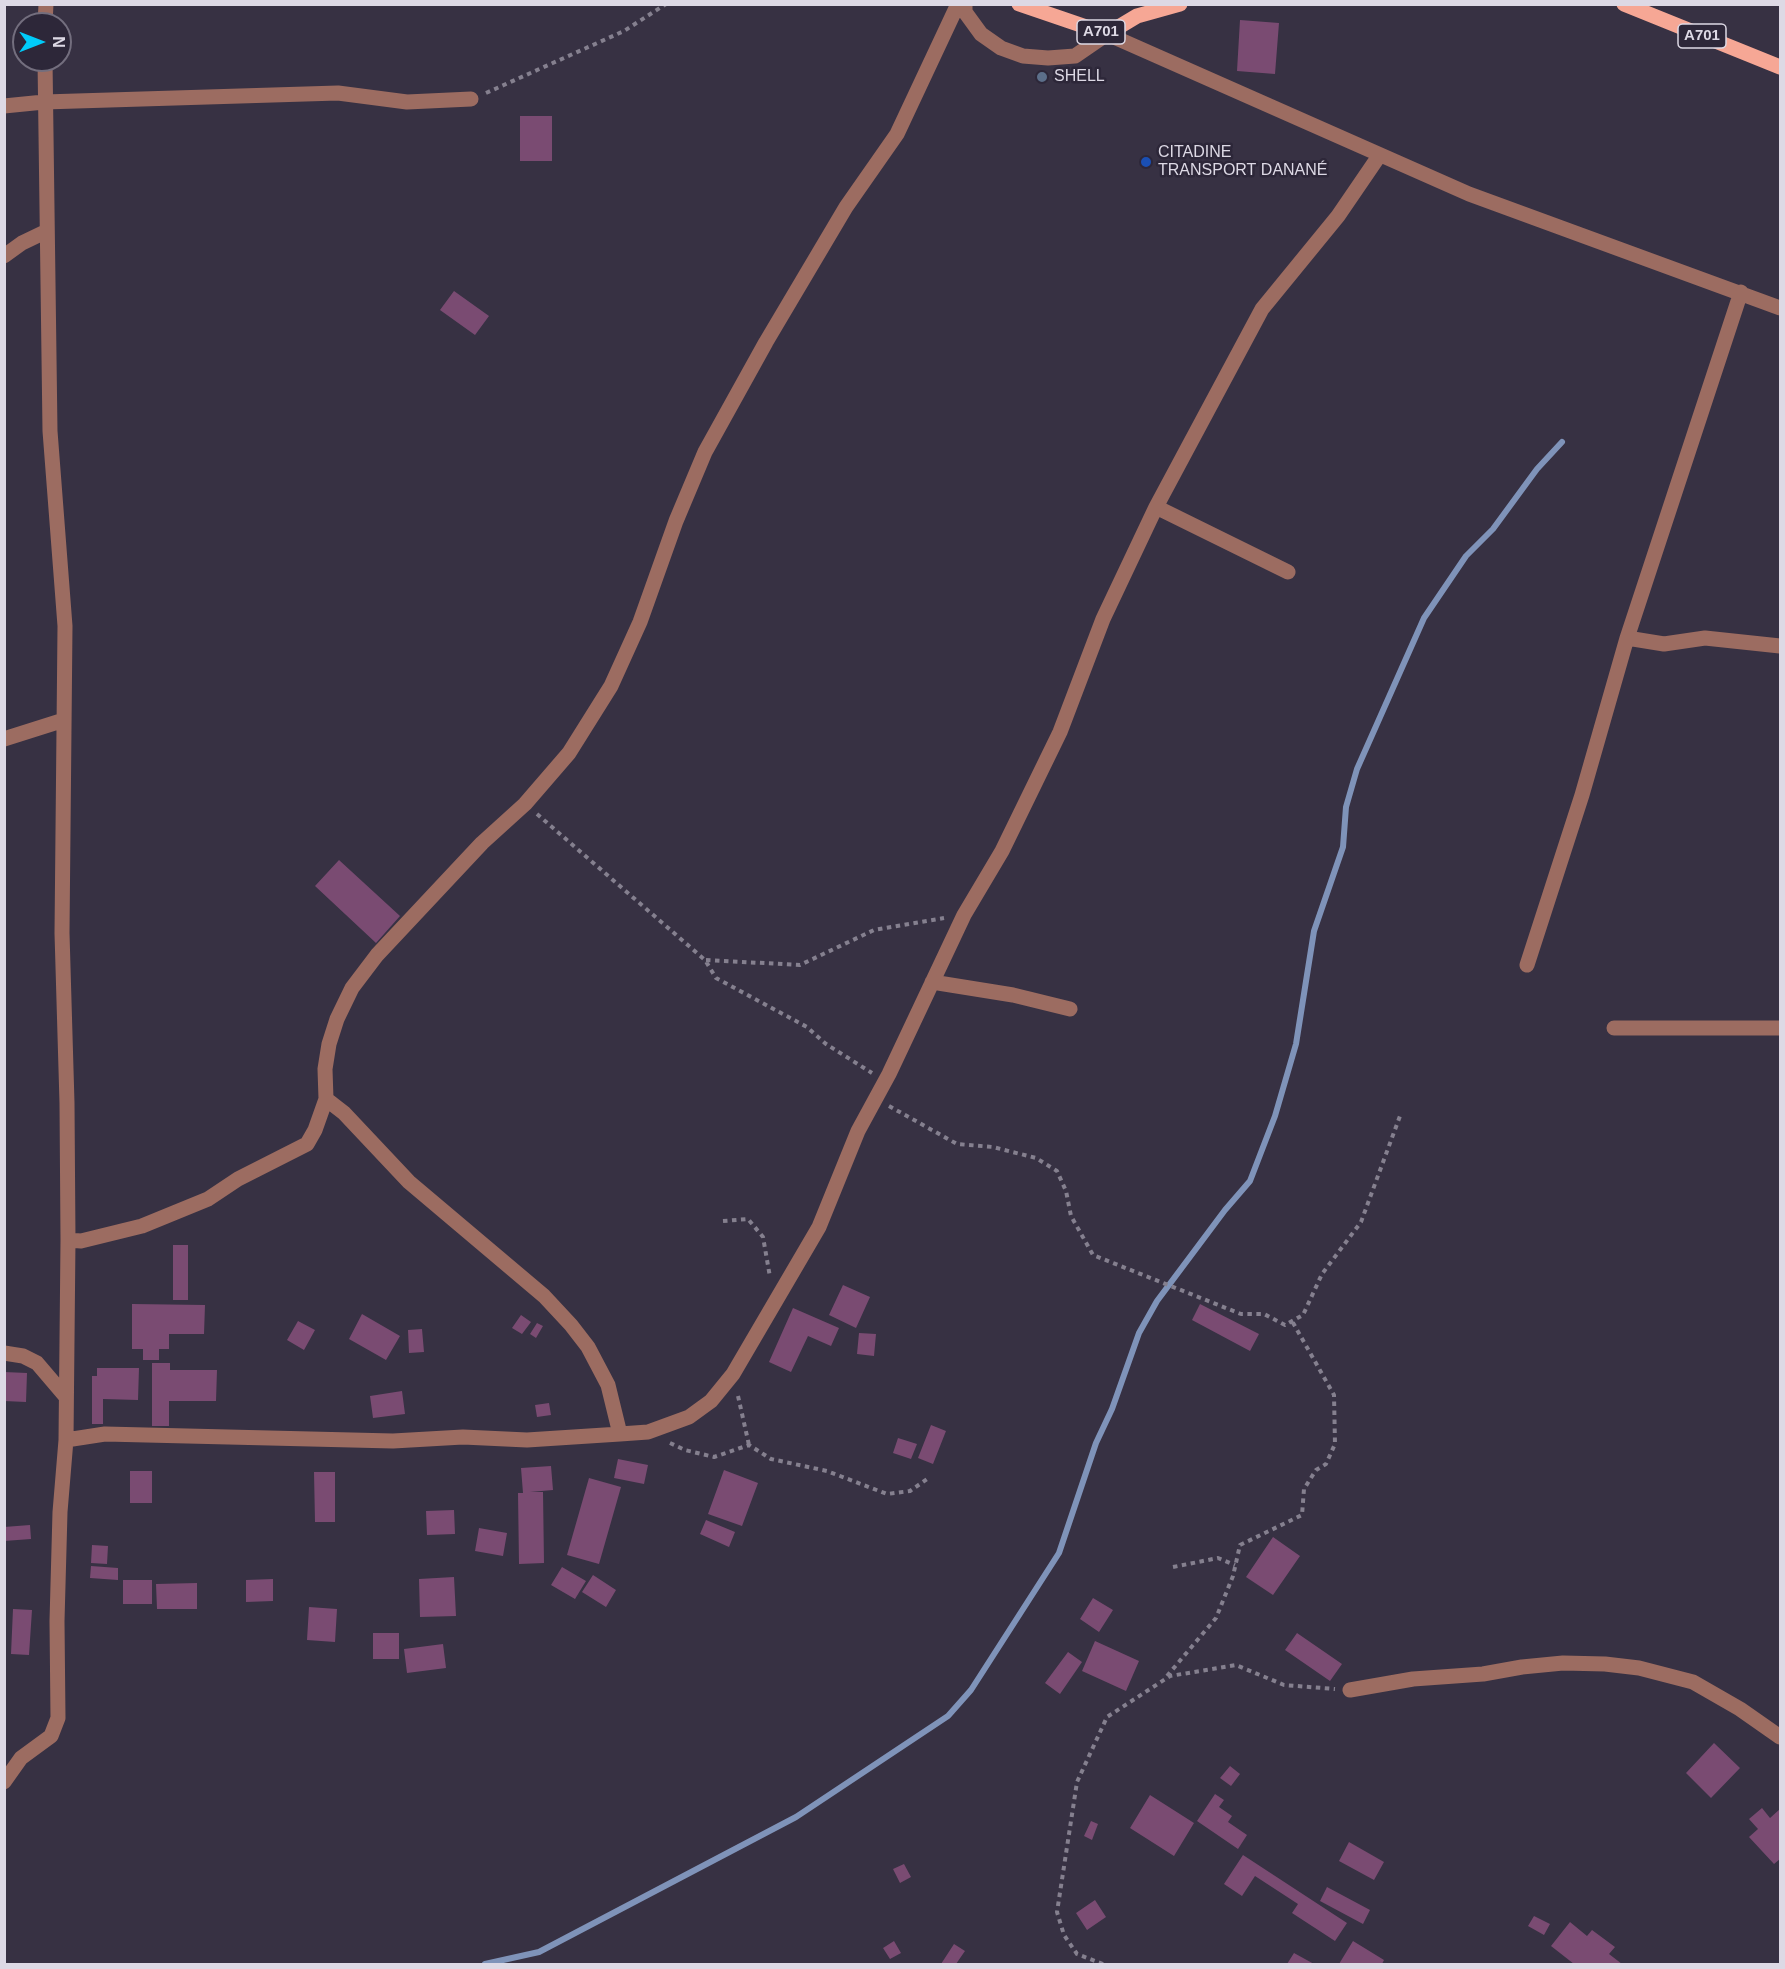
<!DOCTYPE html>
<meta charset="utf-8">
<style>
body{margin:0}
#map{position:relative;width:1785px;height:1969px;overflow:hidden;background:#373143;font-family:Arial,sans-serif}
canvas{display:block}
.frame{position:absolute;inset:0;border:6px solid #ddd9e5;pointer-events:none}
.north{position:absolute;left:12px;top:12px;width:60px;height:60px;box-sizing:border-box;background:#2d2739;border:2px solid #736e7e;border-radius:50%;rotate:90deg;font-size:16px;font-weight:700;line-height:24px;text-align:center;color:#ddd9e5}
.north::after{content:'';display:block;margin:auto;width:21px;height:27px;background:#00cbf9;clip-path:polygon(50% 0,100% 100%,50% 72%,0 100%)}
</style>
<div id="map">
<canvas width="1785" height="1969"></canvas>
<div class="frame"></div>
<div class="north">N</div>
</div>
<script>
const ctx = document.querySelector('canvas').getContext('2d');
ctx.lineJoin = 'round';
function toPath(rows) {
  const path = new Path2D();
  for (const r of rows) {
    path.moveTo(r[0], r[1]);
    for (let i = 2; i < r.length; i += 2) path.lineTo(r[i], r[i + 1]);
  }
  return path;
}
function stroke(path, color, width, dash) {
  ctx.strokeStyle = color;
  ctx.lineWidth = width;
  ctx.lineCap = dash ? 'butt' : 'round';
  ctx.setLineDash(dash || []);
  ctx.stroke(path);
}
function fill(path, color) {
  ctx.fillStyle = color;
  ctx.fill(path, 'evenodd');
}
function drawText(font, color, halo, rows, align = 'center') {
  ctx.font = font + ' Arial,sans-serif';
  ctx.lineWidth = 5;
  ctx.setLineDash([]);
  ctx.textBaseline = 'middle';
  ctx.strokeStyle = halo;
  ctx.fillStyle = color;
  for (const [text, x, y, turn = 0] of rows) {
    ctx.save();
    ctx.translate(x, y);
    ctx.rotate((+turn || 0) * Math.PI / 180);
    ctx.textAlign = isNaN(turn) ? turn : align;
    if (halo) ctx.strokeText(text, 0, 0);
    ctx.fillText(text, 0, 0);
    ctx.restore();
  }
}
stroke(toPath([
 [485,1964,539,1952,796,1817,948,1716,971,1690,1059,1553,1096,1443,1112,1409,1139,1333,1157,1301,1225,1210,1250,1181,1275,1116,1296,1044,1314,931,1343,847,1346,807,1357,769,1424,618,1466,556,1493,529,1537,469,1562,442]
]), '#7f93b9', 6);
fill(toPath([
 [1240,20,1279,23,1275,74,1237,71],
 [520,116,552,116,552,161,520,161],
 [454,291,489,316,475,335,440,310],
 [339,860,400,916,376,943,315,886],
 [173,1245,188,1245,188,1300,173,1300],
 [843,1285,870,1297,856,1328,829,1315],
 [132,1304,205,1305,204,1334,169,1334,169,1349,159,1349,159,1360,143,1360,143,1349,132,1349],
 [1200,1304,1259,1334,1250,1351,1192,1320],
 [793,1308,839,1328,831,1346,808,1336,791,1372,769,1362],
 [362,1314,400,1336,386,1360,349,1339],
 [521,1315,531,1322,522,1334,512,1328],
 [298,1321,315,1330,304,1350,287,1340],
 [537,1323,543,1326,536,1338,530,1334],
 [422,1329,424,1352,409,1353,408,1330],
 [859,1333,876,1334,874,1356,857,1354],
 [152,1363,170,1363,170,1370,217,1370,216,1401,169,1401,169,1426,152,1426],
 [97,1368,139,1368,138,1400,103,1399,103,1424,92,1424,92,1376,97,1376],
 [4,1372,27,1373,26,1402,4,1401],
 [402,1391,405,1414,373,1418,370,1396],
 [549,1403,551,1415,537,1417,535,1405],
 [931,1425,946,1431,933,1464,918,1458],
 [898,1438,917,1444,911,1459,893,1453],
 [618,1459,648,1465,644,1484,614,1478],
 [551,1466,553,1490,530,1492,543,1492,544,1563,519,1564,518,1493,523,1493,521,1468],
 [724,1470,758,1483,742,1526,708,1514],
 [130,1471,152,1471,152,1503,130,1503],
 [314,1472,335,1472,335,1522,315,1522],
 [589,1478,621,1487,599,1564,567,1555],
 [454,1510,455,1534,427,1535,426,1511],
 [706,1520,735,1532,729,1547,700,1534],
 [30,1525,31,1539,4,1541,4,1527],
 [479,1528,507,1533,503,1556,475,1551],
 [1273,1537,1300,1556,1273,1595,1246,1577],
 [92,1545,108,1546,107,1564,91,1563],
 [91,1566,118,1568,118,1580,90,1578],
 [562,1567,586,1581,575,1599,551,1585],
 [593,1575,616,1590,606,1607,582,1592],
 [454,1577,456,1616,420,1617,419,1579],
 [273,1579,273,1601,246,1602,246,1580],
 [123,1580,152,1580,152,1604,123,1604],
 [197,1583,197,1609,157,1609,156,1584],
 [1093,1598,1113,1610,1099,1632,1080,1619],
 [309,1607,337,1609,335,1642,307,1640],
 [13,1609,32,1610,29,1655,11,1654],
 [373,1633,399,1633,399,1659,373,1659],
 [1297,1633,1342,1664,1330,1681,1285,1650],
 [1095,1641,1139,1661,1126,1691,1082,1671],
 [443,1644,446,1668,407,1673,404,1649],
 [1068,1652,1082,1662,1060,1694,1045,1683],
 [1714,1743,1740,1768,1711,1798,1686,1773],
 [1230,1766,1240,1774,1231,1786,1220,1778],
 [1215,1794,1224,1800,1219,1807,1232,1816,1228,1822,1247,1835,1238,1849,1197,1821],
 [1150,1795,1194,1823,1174,1856,1130,1828],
 [1762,1808,1770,1818,1780,1809,1780,1859,1774,1864,1749,1837,1758,1829,1749,1819],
 [1091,1821,1098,1824,1092,1840,1084,1836],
 [1349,1842,1384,1862,1374,1880,1339,1861],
 [1243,1855,1347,1923,1335,1941,1292,1913,1298,1904,1255,1876,1242,1896,1224,1884],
 [904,1864,911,1877,900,1883,893,1869],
 [1327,1887,1370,1910,1363,1924,1320,1901],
 [1095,1900,1106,1917,1087,1930,1076,1913],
 [1534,1916,1550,1924,1544,1935,1528,1926],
 [1570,1922,1587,1936,1592,1930,1615,1947,1609,1954,1622,1964,1574,1964,1551,1946],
 [894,1941,901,1953,890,1959,883,1948],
 [1353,1941,1384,1960,1382,1964,1339,1964],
 [954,1944,965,1951,956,1964,941,1964],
 [1294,1953,1314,1964,1287,1964]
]), '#7a4b72');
stroke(toPath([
 [486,93,624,31,666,4],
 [537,814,705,960,716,978,807,1027,826,1044,872,1073],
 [706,960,800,965,874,930,944,918],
 [889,1106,957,1144,993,1147,1036,1158,1057,1171,1066,1191,1071,1216,1093,1255,1241,1314,1264,1314,1285,1325,1303,1315,1322,1274,1361,1222,1400,1116],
 [723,1221,748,1219,763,1237,770,1277],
 [738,1396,749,1445],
 [670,1443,685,1450,714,1457,749,1445,771,1459,827,1471,887,1494,910,1491,930,1477],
 [1173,1567,1218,1558,1235,1565],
 [1167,1676,1216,1618,1233,1576,1240,1545,1302,1515,1304,1489,1316,1470,1326,1464,1335,1444,1334,1395,1292,1321],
 [1103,1964,1077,1954,1064,1935,1057,1912,1077,1782,1107,1717,1170,1676,1236,1665,1284,1685,1335,1689]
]), '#85808f', 4, [4.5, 4.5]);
stroke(toPath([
 [965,4,965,12,981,34,1001,48,1023,56,1048,58,1075,56,1107,34,1469,194,1780,308],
 [45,24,46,4],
 [45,60,50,431,65,626,62,933,67,1103,68,1240,81,1241,142,1226,208,1199,238,1179,307,1144,315,1130,326,1099],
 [4,106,44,102,338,93,407,102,471,99],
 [4,256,22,243,47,231],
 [1156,507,1288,572],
 [1627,638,1664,644,1705,638,1780,646],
 [4,739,64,720],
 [1527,965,1582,795,1627,638,1741,292],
 [932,982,1013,995,1070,1009],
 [1614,1028,1780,1028],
 [4,1353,23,1356,37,1363,66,1397],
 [620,1434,608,1385,588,1347,571,1325,544,1296,409,1182,344,1113,326,1099,325,1069,329,1044,337,1019,352,988,377,955,482,843,525,804,569,753,611,686,640,622,676,521,705,452,766,342,846,207,897,134,958,4],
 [66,1440,105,1434,393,1441,463,1437,527,1440,620,1434,648,1432,689,1417,711,1401,733,1374,819,1227,858,1131,889,1074,964,915,1002,851,1060,732,1103,619,1156,507,1262,309,1338,216,1379,156],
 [1350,1690,1413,1679,1483,1674,1522,1667,1563,1663,1605,1664,1639,1668,1693,1682,1740,1709,1780,1737],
 [4,1782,21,1758,51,1736,58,1718,57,1621,60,1512,66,1440,68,1240]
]), '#9c6c61', 15);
stroke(toPath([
 [1019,4,1107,34,1137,16,1180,4],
 [1624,4,1780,67]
]), '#f6a795', 15);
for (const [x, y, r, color] of [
 [1042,77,6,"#5c6f8a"],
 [1146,162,6,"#1a4fb4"]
]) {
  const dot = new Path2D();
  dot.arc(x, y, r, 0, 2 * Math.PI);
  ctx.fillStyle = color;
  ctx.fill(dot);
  stroke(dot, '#2d2739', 2);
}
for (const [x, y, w] of [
 [1101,32,48],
 [1702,36,48]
]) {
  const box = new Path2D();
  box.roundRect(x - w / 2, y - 12, w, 24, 4.5);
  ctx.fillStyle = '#2d2739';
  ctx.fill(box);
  stroke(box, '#ddd9e5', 1.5);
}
drawText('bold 15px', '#ddd9e5', null, [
 ["A701",1101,32],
 ["A701",1702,36]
]);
drawText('16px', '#ddd9e5', '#2d2739', [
 ["SHELL",1054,77],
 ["CITADINE",1158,153],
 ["TRANSPORT DANANÉ",1158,171]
], 'left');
</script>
